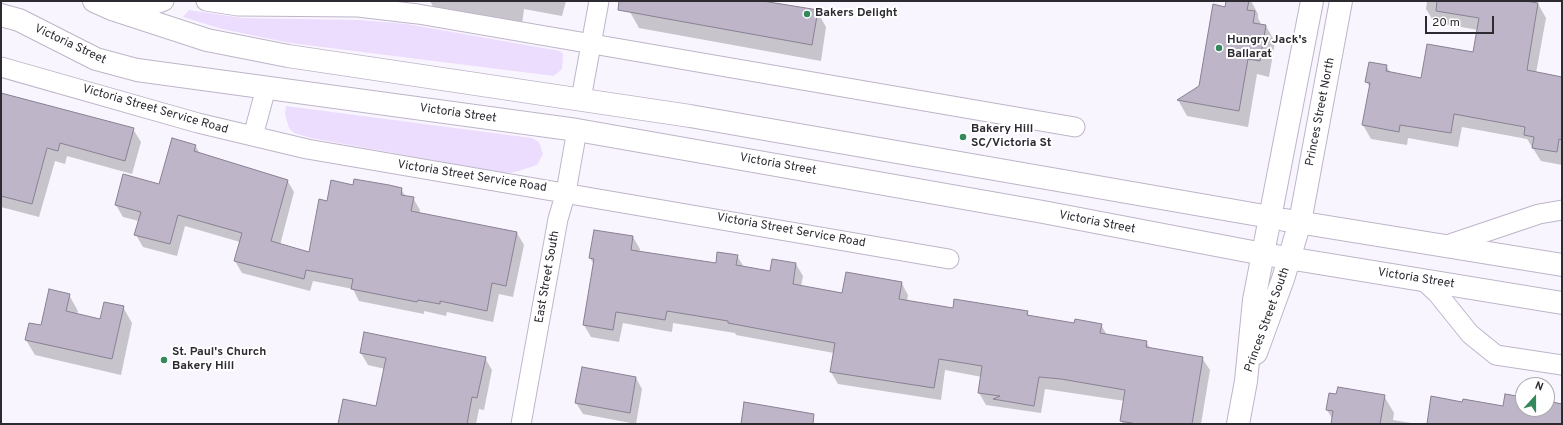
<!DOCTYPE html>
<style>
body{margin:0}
#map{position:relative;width:1563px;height:425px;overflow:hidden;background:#f9f5fe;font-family:Overpass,sans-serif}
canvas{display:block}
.frame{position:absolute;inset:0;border:2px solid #2e2a32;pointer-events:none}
.north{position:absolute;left:1515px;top:377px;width:40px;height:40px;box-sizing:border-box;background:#fff;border:1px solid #abaaad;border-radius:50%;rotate:21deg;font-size:11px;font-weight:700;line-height:16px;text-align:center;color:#2e2a32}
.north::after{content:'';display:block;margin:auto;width:14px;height:18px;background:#35885a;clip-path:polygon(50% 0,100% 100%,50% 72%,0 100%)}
.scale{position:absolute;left:1425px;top:16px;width:69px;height:18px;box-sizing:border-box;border:2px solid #2e2a32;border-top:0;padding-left:5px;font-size:12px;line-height:14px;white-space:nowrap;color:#2e2a32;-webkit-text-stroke:3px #fff;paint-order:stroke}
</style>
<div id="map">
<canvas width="1563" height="425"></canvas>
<div class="frame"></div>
<div class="north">N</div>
<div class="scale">20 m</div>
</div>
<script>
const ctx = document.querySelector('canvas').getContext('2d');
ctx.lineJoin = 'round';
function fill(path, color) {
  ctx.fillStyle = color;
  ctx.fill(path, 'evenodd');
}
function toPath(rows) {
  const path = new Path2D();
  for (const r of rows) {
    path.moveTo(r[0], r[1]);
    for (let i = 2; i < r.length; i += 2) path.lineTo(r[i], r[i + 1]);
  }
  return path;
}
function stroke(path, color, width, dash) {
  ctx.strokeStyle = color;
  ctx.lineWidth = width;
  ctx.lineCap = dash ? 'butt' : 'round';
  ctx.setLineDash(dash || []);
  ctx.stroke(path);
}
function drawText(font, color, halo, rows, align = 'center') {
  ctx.font = font + ' Overpass,sans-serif';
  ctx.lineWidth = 4;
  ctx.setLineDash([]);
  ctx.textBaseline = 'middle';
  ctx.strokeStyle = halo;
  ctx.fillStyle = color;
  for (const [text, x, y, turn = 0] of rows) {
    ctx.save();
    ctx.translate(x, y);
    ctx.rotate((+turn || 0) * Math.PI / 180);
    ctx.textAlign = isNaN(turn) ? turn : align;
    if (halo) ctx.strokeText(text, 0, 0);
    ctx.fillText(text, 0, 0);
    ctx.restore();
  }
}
fill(toPath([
 [189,10,243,18,360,20,407,24,560,51,563,54,562,69,554,76,290,43,222,29,183,17],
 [286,106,532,138,539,142,543,154,537,165,515,172,504,173,311,138,294,133,289,128,285,114]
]), '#ecddfe');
fill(toPath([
 [430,1,566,1,562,16,524,9,522,25,435,10],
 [632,1,757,1,817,11,826,27,821,61,639,28,630,12],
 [1227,1,1251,1,1258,14,1258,18,1262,26,1266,26,1275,42,1269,77,1257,74,1248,127,1187,116,1178,100,1200,86],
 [1427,1,1518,1,1538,4,1546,18,1536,73,1562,78,1562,165,1541,161,1527,139,1462,127,1458,147,1408,138,1407,145,1371,139,1363,125,1370,87,1366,82,1386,66,1391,73,1422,79,1473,54,1478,30,1434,22,1426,9],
 [1,93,133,129,141,142,132,174,67,156,65,164,55,161,39,217,1,207],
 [195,145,200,154,287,180,294,192,280,245,310,253,327,202,354,186,401,189,406,197,413,198,420,210,419,214,517,233,524,245,513,297,499,294,493,322,447,312,446,316,424,311,424,314,359,301,353,289,313,281,310,291,242,273,235,261,240,242,185,226,177,256,143,247,136,235,139,221,123,217,116,205,160,185],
 [595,231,633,237,640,249,639,252,716,264,737,256,744,267,771,272,796,264,803,276,801,286,843,294,901,282,908,295,907,301,953,309,1027,312,1029,316,1075,324,1101,325,1107,335,1146,342,1150,348,1202,358,1210,370,1201,424,1123,424,1121,421,1125,401,1045,389,1041,413,986,405,979,393,982,377,945,370,941,400,838,384,831,372,834,353,736,335,735,333,673,323,672,332,623,323,619,342,591,337,584,325,594,265,590,258],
 [69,295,78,311,77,314,101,320,123,307,132,323,121,375,35,355,26,340,42,327],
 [361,353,485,358,492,370,484,410,479,409,476,424,415,424,385,369,368,365],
 [636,378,642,389,636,424,583,414,576,403],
 [1330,394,1384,396,1394,413,1393,420,1417,424,1332,424,1333,420,1327,410]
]), '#0003');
const building = toPath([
 [619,1,763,1,818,10,812,45,618,10,619,1],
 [1226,1,1249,1,1247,10,1255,11,1253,23,1266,25,1260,61,1248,59,1239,111,1177,100,1199,86,1213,4,1225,7,1226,1],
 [1437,1,1525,1,1538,3,1527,70,1562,77,1562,140,1559,139,1557,152,1532,148,1534,137,1524,135,1525,127,1454,114,1451,133,1400,125,1399,132,1362,125,1370,83,1365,82,1369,62,1387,65,1386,71,1421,78,1427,44,1473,52,1479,18,1436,11,1437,1],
 [1,93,134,128,125,161,60,143,58,151,47,148,32,204,1,196,1,93],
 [172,138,196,145,194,151,288,180,271,241,309,252,319,199,327,201,331,180,353,185,354,179,389,185,402,188,401,195,414,197,411,211,517,232,506,286,492,283,487,311,440,301,440,304,418,300,417,302,351,289,353,279,306,270,304,279,234,261,242,233,178,215,170,244,134,235,141,212,115,205,123,174,159,184,172,138],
 [594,230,633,236,631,250,716,263,717,252,738,255,736,265,770,271,772,259,796,263,793,284,842,293,846,272,902,282,899,299,953,308,954,299,1028,311,1027,315,1074,323,1075,319,1102,324,1100,333,1147,341,1146,347,1203,357,1192,424,1137,424,1120,421,1125,390,1061,379,1039,377,1034,406,993,399,1000,396,978,393,982,366,939,359,934,388,830,372,835,343,728,323,728,321,667,311,665,320,616,312,613,330,583,325,594,259,589,258,594,230],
 [49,289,70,294,66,311,100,319,104,302,124,306,112,359,25,340,29,323,41,325,49,289],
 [364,332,486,357,477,398,472,397,467,424,338,424,343,399,376,406,386,358,360,353,364,332],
 [582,367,636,377,630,413,575,403,582,367],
 [1338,387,1385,395,1380,424,1331,424,1333,411,1326,410,1329,393,1336,394,1338,387],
 [1505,394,1523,397,1523,409,1547,409,1547,401,1562,404,1562,424,1427,424,1431,396,1462,402,1463,399,1503,406,1505,394],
 [744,402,814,414,813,424,741,424,744,402]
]);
fill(building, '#beb5c9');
stroke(building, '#888093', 1);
const minor = toPath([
 [206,1,238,6,358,7,418,14,1075,127],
 [119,10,141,9,164,1],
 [1,67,198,123,307,149,949,259],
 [581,99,599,1],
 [253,136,266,88],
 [1444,246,1539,214,1562,210],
 [1423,280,1437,293,1470,334,1496,355,1562,365],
 [521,424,558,219,566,192,577,130]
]);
const tertiary = toPath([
 [94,1,112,9,207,40,288,56,690,116,1270,217],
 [1,15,19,20,96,59,137,70,577,130,1043,212,1263,254]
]);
const secondary = toPath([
 [1285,220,1562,265],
 [1276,256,1562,303],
 [1256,353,1283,279,1300,222,1341,1],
 [1238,424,1246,381,1254,300,1312,1]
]);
stroke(minor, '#beb5c9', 21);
stroke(tertiary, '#beb5c9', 24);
stroke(secondary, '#beb5c9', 24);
stroke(minor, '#fff', 19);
stroke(tertiary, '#fff', 22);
stroke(secondary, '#fff', 22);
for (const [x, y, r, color] of [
 [807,14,4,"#35885a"],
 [1219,48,4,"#35885a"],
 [963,137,4,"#35885a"],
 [164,360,4,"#35885a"]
]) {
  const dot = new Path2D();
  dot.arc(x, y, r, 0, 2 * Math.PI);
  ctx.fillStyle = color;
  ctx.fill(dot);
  stroke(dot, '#fff', 1.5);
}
drawText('bold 12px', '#2e2a32', '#fff', [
 ["Bakers Delight",815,14],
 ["Hungry Jack's",1227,41],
 ["Ballarat",1227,55],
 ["Bakery Hill",971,130],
 ["SC/Victoria St",971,144],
 ["St. Paul's Church",172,353],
 ["Bakery Hill",172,367]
], 'left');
drawText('12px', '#2e2a32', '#fff', [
 ["Victoria Street",70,45,25],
 ["Victoria Street Service Road",155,110,16],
 ["Princes Street North",1321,112,-79],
 ["Victoria Street",458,114,8],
 ["Victoria Street",778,165,10],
 ["Victoria Street Service Road",472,177,9],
 ["Victoria Street",1097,223,11],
 ["Victoria Street Service Road",791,231,10],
 ["East Street South",548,277,-80],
 ["Victoria Street",1416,279,9],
 ["Princes Street South",1268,320,-70]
]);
</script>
